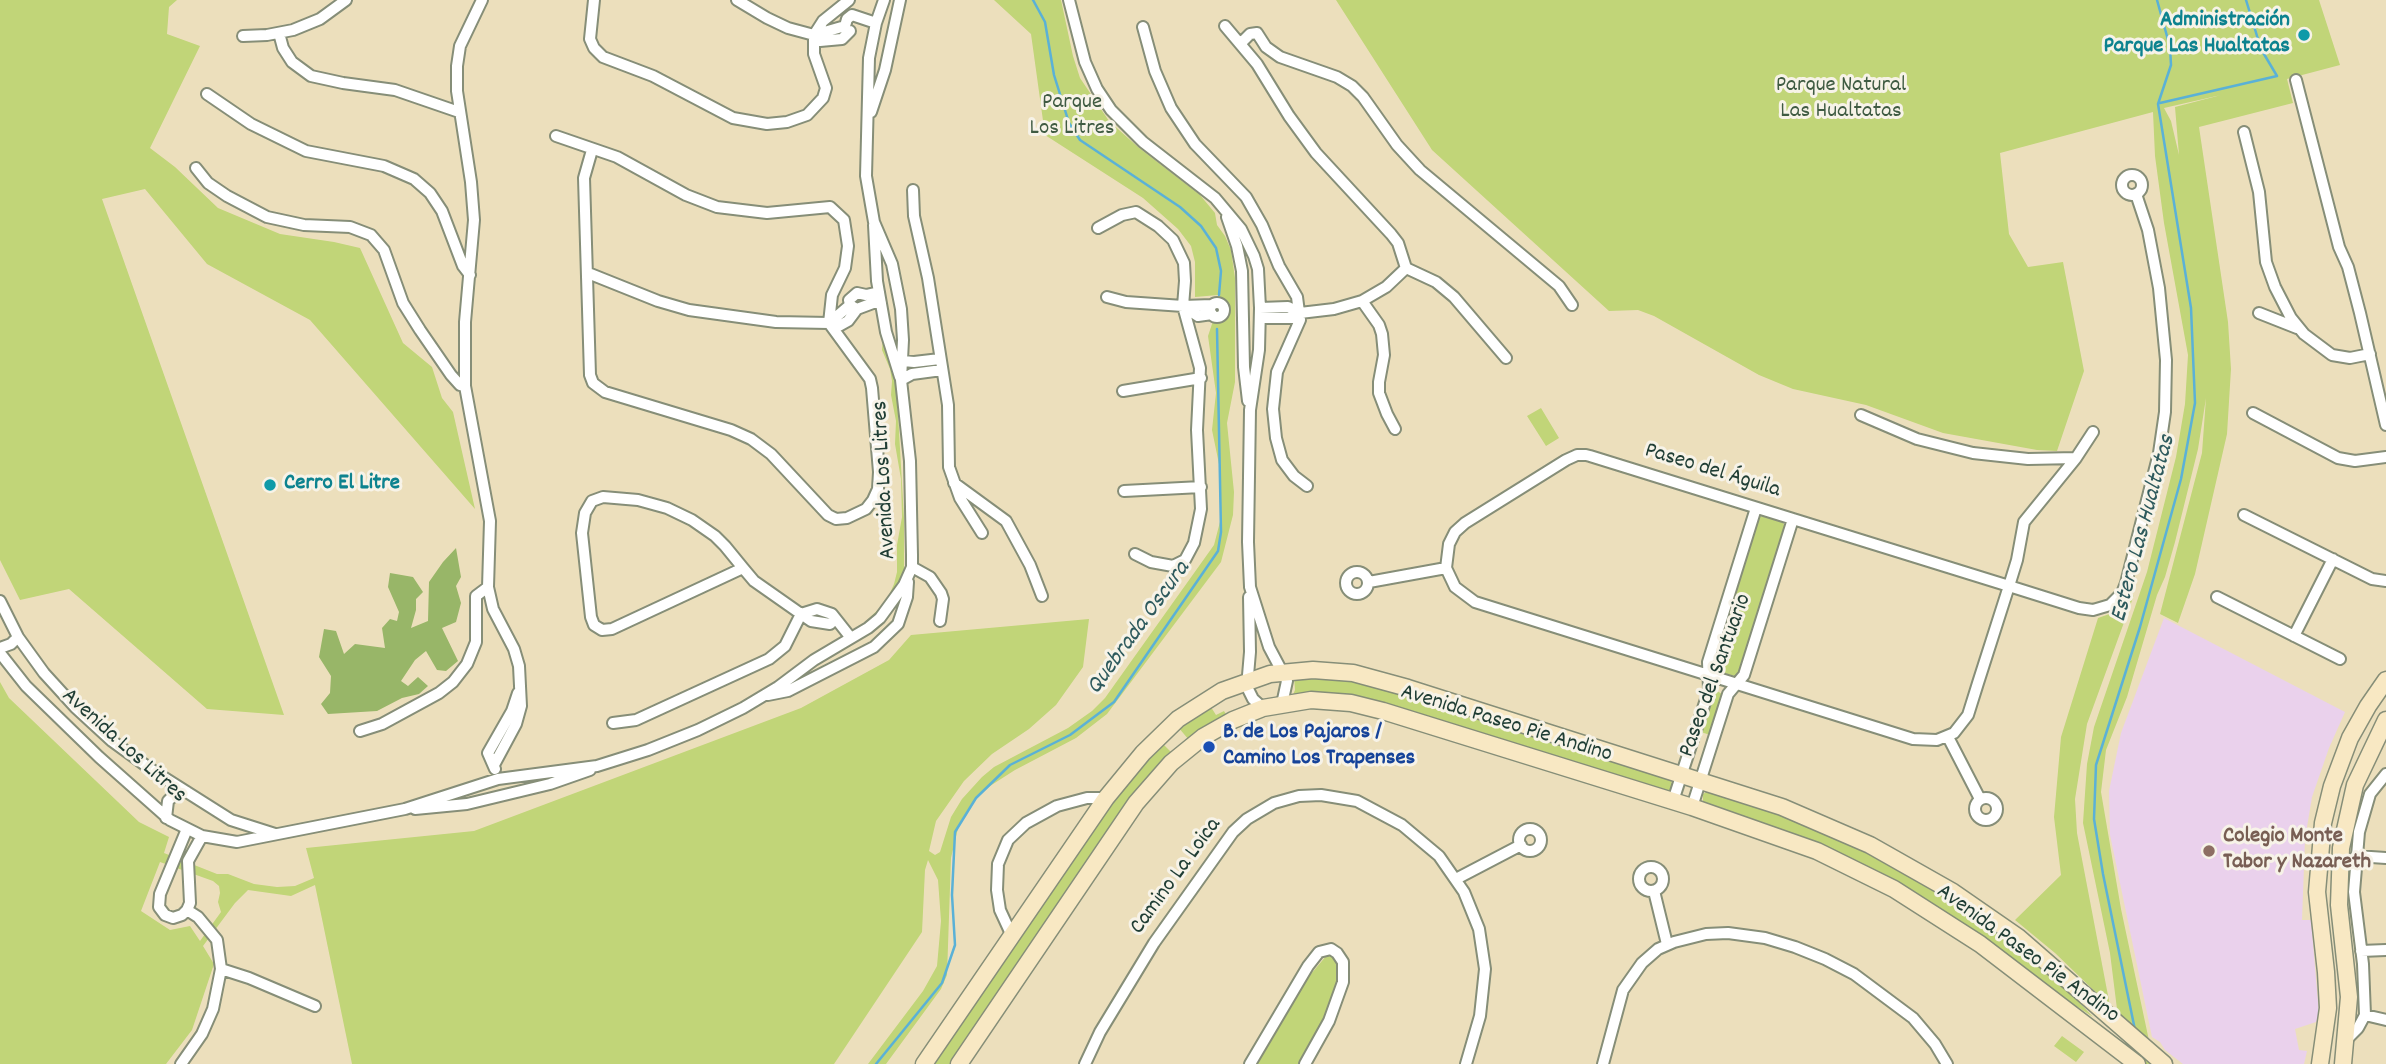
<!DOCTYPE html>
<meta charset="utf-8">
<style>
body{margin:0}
canvas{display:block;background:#ecdfbc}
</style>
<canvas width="2386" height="1064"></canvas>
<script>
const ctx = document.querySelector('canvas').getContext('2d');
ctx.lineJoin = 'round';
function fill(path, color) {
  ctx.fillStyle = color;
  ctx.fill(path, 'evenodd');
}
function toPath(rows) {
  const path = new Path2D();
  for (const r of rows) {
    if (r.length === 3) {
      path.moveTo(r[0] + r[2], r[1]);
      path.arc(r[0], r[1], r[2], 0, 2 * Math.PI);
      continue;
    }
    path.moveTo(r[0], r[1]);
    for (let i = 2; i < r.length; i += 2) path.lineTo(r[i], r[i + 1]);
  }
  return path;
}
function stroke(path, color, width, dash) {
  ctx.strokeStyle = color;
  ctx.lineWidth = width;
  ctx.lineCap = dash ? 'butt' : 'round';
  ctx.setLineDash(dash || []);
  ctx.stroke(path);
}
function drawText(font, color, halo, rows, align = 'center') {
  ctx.font = font + ' Dekko,sans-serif';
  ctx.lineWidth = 6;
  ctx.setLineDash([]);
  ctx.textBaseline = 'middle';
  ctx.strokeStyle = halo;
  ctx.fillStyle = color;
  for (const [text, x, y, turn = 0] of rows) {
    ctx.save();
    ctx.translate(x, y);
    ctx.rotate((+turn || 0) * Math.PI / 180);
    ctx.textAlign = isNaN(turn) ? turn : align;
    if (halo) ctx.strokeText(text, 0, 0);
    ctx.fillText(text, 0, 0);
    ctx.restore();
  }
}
fill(toPath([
 [2164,618,2345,712,2329,748,2312,797,2305,839,2302,920,2311,920,2319,1014,2316,1022,2295,1029,2299,1050,2307,1051,2304,1064,2183,1064,2165,1050,2160,1042,2152,1037,2110,835,2109,791,2121,733]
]), '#ead1ec');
fill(toPath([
 [0,0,177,0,169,7,167,34,200,46,150,148,175,167,218,208,280,234,334,242,360,248,403,343,432,367,442,398,453,412,475,509,310,320,207,264,145,189,102,199,284,715,207,709,69,589,20,600,0,560],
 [994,0,1061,0,1073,56,1080,78,1109,121,1138,147,1200,195,1215,213,1217,225,1225,236,1231,250,1235,278,1235,382,1227,423,1234,492,1233,515,1221,562,1107,714,1076,738,1015,770,990,786,977,798,966,813,959,824,951,858,947,975,941,989,886,1064,868,1064,923,991,937,966,941,921,938,880,928,860,925,870,922,932,834,1064,352,1064,315,885,291,896,248,890,235,903,203,946,214,964,192,1030,166,1064,0,1064,0,682,9,698,139,822,169,837,164,853,217,874,228,874,254,884,277,887,295,886,314,878,306,848,474,831,801,708,889,660,911,635,1089,619,1083,667,1056,705,1029,729,992,754,964,781,936,821,929,851,935,855,940,852,951,817,962,799,982,777,994,767,1068,728,1092,711,1105,698,1214,545,1221,518,1220,469,1212,430,1216,393,1208,336,1214,318,1218,295,1195,297,1195,262,1191,246,1178,229,1143,198,1045,135,1031,34],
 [160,862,213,881,219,886,220,893,218,902,221,912,200,941,190,926,170,930,141,911],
 [1336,0,2319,0,2340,65,2287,79,2293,103,2199,127,2228,322,2231,369,2227,434,2195,574,2178,623,2160,614,2202,453,2206,398,2198,449,2175,542,2165,577,2157,595,2127,697,2106,750,2101,792,2121,909,2154,1064,2130,1064,2117,1009,2110,953,2083,823,2087,764,2094,727,2147,572,2176,457,2185,404,2188,355,2164,223,2155,156,2153,112,2000,153,2009,234,2028,267,2063,262,2084,371,2057,451,2037,450,1943,433,1866,405,1793,389,1759,375,1654,316,1638,310,1609,311,1432,150],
 [2221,95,2175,107,2179,155,2171,121,2164,108],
 [883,336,895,372,897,397,904,518,904,570,901,583,887,605,864,627,862,625,886,602,894,584,897,572,897,545,902,517,901,479,895,444,896,421,891,395,892,381,890,369,882,350],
 [1541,408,1559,438,1546,446,1527,416],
 [1764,515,1783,522,1785,528,1741,671,1735,676,1716,671,1711,664,1757,518],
 [2134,595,2087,724,2075,799,2077,833,2110,1006,2055,953,2015,920,2061,875,2054,817,2061,737,2098,618,2118,611],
 [1294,676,1325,676,1368,683,1670,778,1673,787,1668,792,1587,768,1292,697,1295,690],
 [1717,691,1722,694,1710,735,1701,732,1714,692],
 [1209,704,1216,715,1224,711,1227,716,1189,740,1178,727],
 [1161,742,1173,754,952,1064,931,1064,1112,799],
 [1708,791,1769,808,1863,848,1970,910,2045,966,2093,1017,2032,977,1963,926,1703,803,1703,794],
 [1327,955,1332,955,1335,958,1340,969,1339,981,1316,1035,1303,1058,1299,1064,1257,1064,1305,981],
 [2062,1036,2084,1052,2076,1062,2054,1046]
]), '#c1d578');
fill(toPath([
 [456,548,461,577,456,586,461,603,456,622,442,628,458,661,446,671,437,670,426,651,415,660,401,681,408,686,418,677,428,686,419,694,402,698,377,711,328,714,321,704,330,693,331,676,319,657,324,629,336,631,344,654,355,644,385,648,382,628,390,619,397,621,399,612,388,587,390,573,413,577,423,592,416,599,416,610,411,628,428,621,429,582,443,562]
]), '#98b668');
stroke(toPath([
 [1033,0,1045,22,1054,75,1069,123,1080,140,1180,207,1201,226,1216,248,1221,271,1219,295],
 [2160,103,2277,76,2261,49,2246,0],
 [2135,1030,2103,874,2094,819,2096,765,2140,627,2181,479,2195,403,2191,308,2158,104,2171,65,2170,47,2157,0],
 [876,1064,942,983,955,945,952,895,955,832,976,798,1010,765,1070,735,1114,702,1218,551,1221,532,1217,329]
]), '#5ab1d7', 2.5);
const street = toPath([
 [482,0,460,46,457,66,457,91,471,182,474,220,465,322,465,386,490,521,488,587,493,609,514,649,519,666,521,706,516,724,494,765],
 [594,0,590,39,594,48,603,57,653,76,733,118,767,124,787,122,807,115,823,98,826,88,814,54,814,35,823,21,849,0],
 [737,0,767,18,788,28,814,35,820,41,842,39,850,31],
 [1069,0,1085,62,1097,89,1111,110,1143,142,1215,198,1241,229,1254,256,1258,269,1260,308,1259,350,1250,410,1248,542,1250,587,1269,647,1287,681,1282,704],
 [1225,26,1257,64,1289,116,1316,153,1391,234,1398,243,1406,268,1436,282,1454,297,1506,358],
 [1143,27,1155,71,1171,108,1195,144,1246,197,1262,225,1279,266,1297,297,1300,320,1277,372,1273,409,1276,438,1282,460,1294,476,1307,486],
 [279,33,283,48,292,62,311,76,343,83,395,90,459,112],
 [814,35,845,26,847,19,852,15,876,23],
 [243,36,267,35,293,30,320,19,346,0],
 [1241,43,1250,34,1257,33,1266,47,1280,57,1337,77,1352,86,1363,97,1397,145,1420,170,1559,286,1572,305],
 [2296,80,2339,247,2348,267,2360,313,2386,425],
 [207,94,251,124,306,151,384,166,414,179,430,193,442,211,463,266,470,275],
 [871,112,885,70,900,0],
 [2244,132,2259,192,2266,262,2275,287,2291,318,2304,334,2332,355,2350,358,2370,354],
 [556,136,617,157,686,195,717,207,767,213,830,207,844,220,848,246,845,268,832,295,829,323,870,379,872,388,879,472,878,489,873,500,866,509,847,518,836,519,828,515,771,454,751,439,731,430,605,392,593,383,590,375,584,178,592,150],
 [196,168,208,183,227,196,267,217,304,225,350,227,371,235,384,250,403,303,420,330,451,375,460,385,465,386],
 [2132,185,10],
 [913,190,914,216,928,278,948,405,949,467,960,498,982,533],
 [1227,217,1237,246,1242,271,1244,367,1248,401],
 [874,225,877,281,886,332,900,377],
 [1098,228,1122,215,1136,212,1158,226,1173,240,1184,263,1185,281,1183,306,1200,368,1197,430,1201,509,1194,543,1185,560,1173,566,1151,562,1135,554],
 [588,273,658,301,689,310,776,322,829,323,839,326,848,321,857,309],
 [879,292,866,295,857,293,849,300,850,305,857,309,873,303,881,303],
 [1107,297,1126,302,1183,306,1212,305],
 [1362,301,1379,325,1382,334,1384,355,1379,382,1379,393,1387,414,1395,429],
 [1217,310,7],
 [1183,306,1198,316,1212,314],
 [1260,308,1288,307,1300,313],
 [2259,313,2297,328],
 [1260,318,1293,318,1300,313,1334,309,1362,301,1386,287,1406,268],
 [829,323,850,305],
 [903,361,914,362,940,359],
 [901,380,912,374,942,370],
 [1123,391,1201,378],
 [2253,413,2338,458,2355,461,2386,457],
 [1861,415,1917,439,1973,453,2028,459,2076,458],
 [2093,432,2076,458,2024,522,2017,560,2009,586,1978,683,1968,715,1954,733,1937,740,1913,739,1475,602,1455,587,1446,568,1449,544,1455,532,1465,523,1566,460,1577,455,1586,455,1590,456,1793,519,2009,586,2079,608,2093,610,2110,605,2122,593,2126,583,2159,453,2165,412,2166,360,2159,288,2148,230,2136,194],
 [954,483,1006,521,1030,565,1042,596],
 [1124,491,1201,487],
 [2244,515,2372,579,2386,581],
 [912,567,930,577,941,593,943,599,940,621],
 [743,568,612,629,602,630,594,625,591,617,582,533,585,513,592,501,603,497,638,500,667,508,692,520,715,536,725,546,743,568,754,581,811,621,830,624,835,619],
 [1357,583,11],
 [1369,582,1446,568],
 [1249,597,1250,652,1247,687,1253,699,1263,708],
 [2217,597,2340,659],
 [0,601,18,637,44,673,75,707,112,741,152,770,231,820,275,834],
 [801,614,817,609,832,614,851,638],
 [2294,636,2333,559],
 [0,648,11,644,18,637],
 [0,653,26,686,99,757,170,820,202,836,237,842,405,809,498,779,597,766,648,750,698,730,743,708,778,687,814,660,868,628,880,618,904,585,912,567,912,555,910,461,901,380,903,340,901,309,892,264,874,222,866,176,869,58,876,23,884,0],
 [768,695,788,691,874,647,898,624,907,597,908,582],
 [613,723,636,720,769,659,785,646,801,614],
 [360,731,382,724,439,693,453,682,467,664,476,642,476,596,488,587],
 [1948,737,1980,799],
 [495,769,488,753,512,711,518,693],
 [1986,809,11],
 [1673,801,1709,690,1708,662,1756,508],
 [1692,807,1728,694,1744,675,1793,519],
 [415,809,467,804,550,784,590,770],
 [166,818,168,801,177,792,187,792],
 [187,829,160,894,159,907,165,915,173,918,182,915,187,910,190,903,188,861,202,836],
 [1530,840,11],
 [2356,856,2386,858],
 [1651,879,12],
 [1456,879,1521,845],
 [1654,891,1667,944],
 [1012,936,1000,910,997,890,998,864,1008,840,1026,823,1057,806,1087,798,1106,798],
 [2361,951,2386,950],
 [221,969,249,978,315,1006],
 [2365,1015,2386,1020],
 [2347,1039,2358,1028,2365,1015,2363,964,2354,892,2359,832,2370,794,2386,774],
 [181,1064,202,1034,213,1009,221,969,217,940,198,917,187,910],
 [1085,1064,1100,1032,1154,943,1233,832,1247,819,1274,803,1299,796,1321,795,1357,801,1402,825,1439,856,1464,892,1479,929,1485,969,1480,1016,1466,1064],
 [1250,1064,1308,966,1319,952,1331,949,1337,953,1343,962,1343,982,1329,1021,1305,1064],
 [1603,1064,1623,990,1642,963,1658,949,1674,942,1706,934,1728,933,1765,938,1795,947,1825,959,1854,974,1913,1018,1935,1044,1947,1064]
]);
const secondary = toPath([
 [924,1064,1106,798,1143,753,1178,719,1222,691,1270,674,1313,670,1353,673,1408,688,1782,807,1870,845,1953,892,2018,937,2164,1064],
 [959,1064,1136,803,1171,763,1203,737,1233,720,1263,708,1311,700,1351,703,1383,711,1692,807,1817,851,1894,889,1980,944,2137,1064],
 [2320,1064,2328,1008,2326,972,2317,892,2323,823,2332,786,2350,738,2368,706,2386,680],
 [2343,1064,2349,997,2339,905,2341,848,2355,785,2386,720]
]);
stroke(street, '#868e78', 14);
stroke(secondary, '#868e78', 19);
stroke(street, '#fff', 10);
stroke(secondary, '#f8e8c3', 16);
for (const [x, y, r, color] of [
 [2304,35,7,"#0f9aa8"],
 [270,485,7,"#0f9aa8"],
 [1209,747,7,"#1a4fb4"],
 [2209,851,7,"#8d6e63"]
]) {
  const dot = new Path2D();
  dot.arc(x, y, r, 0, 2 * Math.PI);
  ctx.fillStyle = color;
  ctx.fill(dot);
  stroke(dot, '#f7f3e8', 2.5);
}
drawText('bold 23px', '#0d838f', '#f7f3e8', [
 ["Administración",2290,22],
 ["Parque Las Hualtatas",2290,48],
 ["Cerro El Litre",284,485,"left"]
], 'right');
drawText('23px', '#3f5b42', '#f7f3e8', [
 ["Parque Natural",1841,87],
 ["Las Hualtatas",1841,113],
 ["Parque",1072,104],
 ["Los Litres",1072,130]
]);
drawText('23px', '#1f3d34', '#f7f3e8', [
 ["Paseo del Águila",1712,472,17],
 ["Avenida Los Litres",886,480,-93],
 ["Paseo del Santuario",1717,676,-70],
 ["Avenida Paseo Pie Andino",1506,725,17],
 ["Avenida Los Litres",123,747,42],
 ["Camino La Loica",1177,877,-54],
 ["Avenida Paseo Pie Andino",2027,955,36]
]);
drawText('bold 23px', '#164399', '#f7f3e8', [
 ["B. de Los Pajaros /",1223,734],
 ["Camino Los Trapenses",1223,760]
], 'left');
drawText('bold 23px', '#785e54', '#f7f3e8', [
 ["Colegio Monte",2223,838],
 ["Tabor y Nazareth",2223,864]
], 'left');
drawText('italic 24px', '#2e5a5d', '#f7f3e8', [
 ["Estero Las Hualtatas",2145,529,-75],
 ["Quebrada Oscura",1140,629,-54]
]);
</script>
